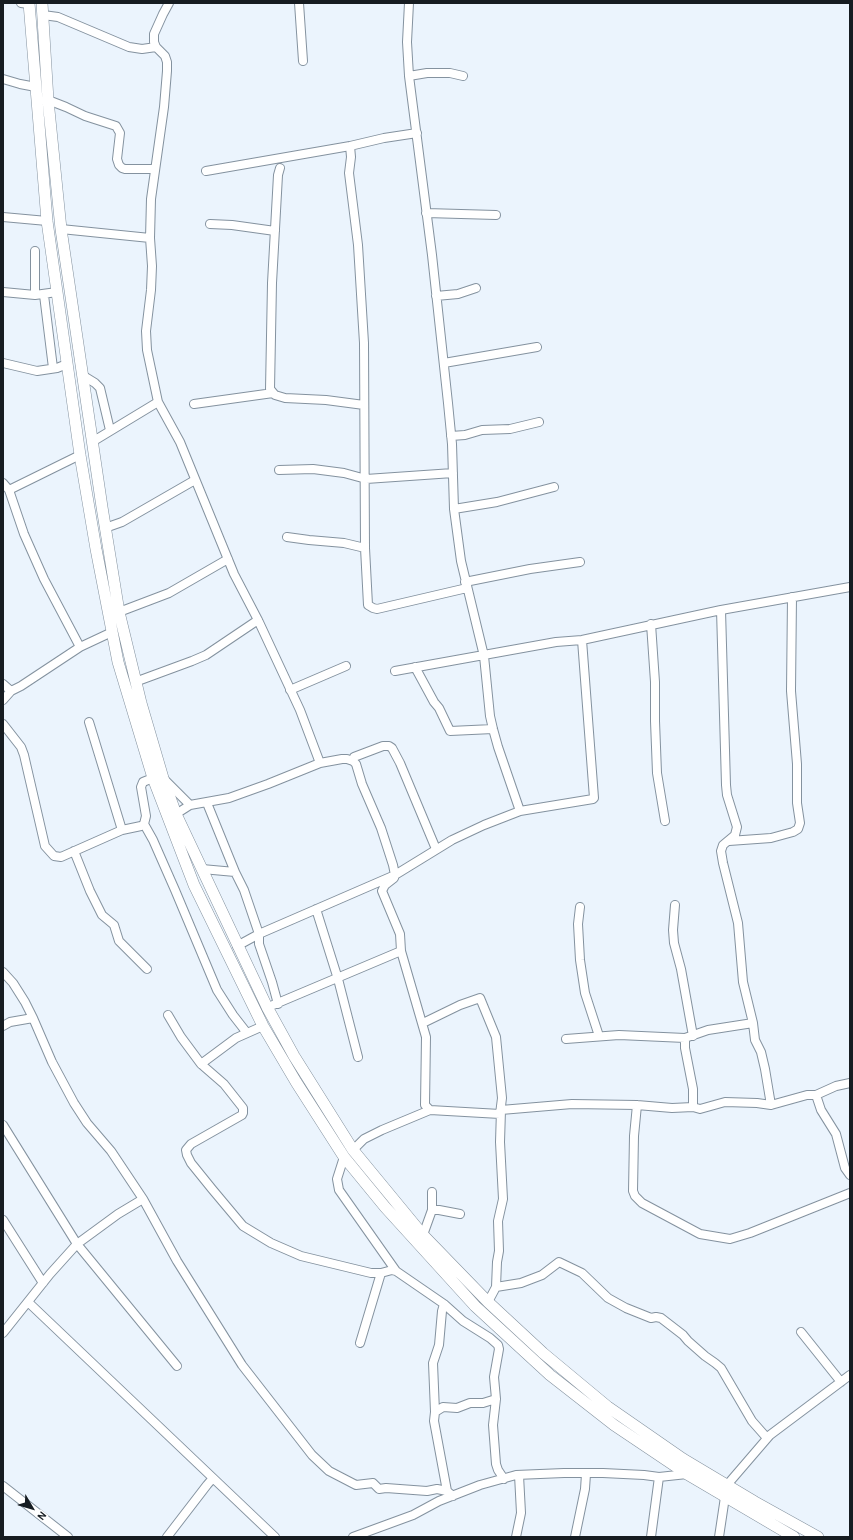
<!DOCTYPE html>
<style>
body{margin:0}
#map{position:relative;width:853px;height:1540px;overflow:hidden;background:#ebf4fd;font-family:Karla,sans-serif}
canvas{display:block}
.frame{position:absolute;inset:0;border:4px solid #161c21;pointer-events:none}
.north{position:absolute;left:12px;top:1488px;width:40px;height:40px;-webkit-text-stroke:3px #fff;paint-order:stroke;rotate:128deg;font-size:11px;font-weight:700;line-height:16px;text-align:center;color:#161c21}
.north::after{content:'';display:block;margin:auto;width:14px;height:18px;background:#161c21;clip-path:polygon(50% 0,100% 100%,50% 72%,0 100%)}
</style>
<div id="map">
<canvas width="853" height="1540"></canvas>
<div class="frame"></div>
<div class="north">N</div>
</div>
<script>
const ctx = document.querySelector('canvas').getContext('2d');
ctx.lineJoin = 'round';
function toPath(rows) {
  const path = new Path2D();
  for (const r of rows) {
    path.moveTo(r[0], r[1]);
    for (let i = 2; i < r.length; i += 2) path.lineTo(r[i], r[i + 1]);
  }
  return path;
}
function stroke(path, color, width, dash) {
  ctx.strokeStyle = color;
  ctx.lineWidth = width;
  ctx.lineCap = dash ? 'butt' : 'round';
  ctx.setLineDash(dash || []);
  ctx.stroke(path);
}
const minor = toPath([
 [21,3,29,4],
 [169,3,163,14,154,34,154,42,156,47,165,56,167,62,167,71,164,107,151,199,150,238,152,266,151,290,146,331,147,350,158,402,180,442,234,574,258,620,300,710,320,763],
 [299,3,303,61],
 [409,3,407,42,409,76,432,255,448,403,452,444,454,509,461,561,484,656,490,716,493,729,498,747,520,811],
 [43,15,58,17,129,47,142,49,156,47],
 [409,76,427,73,450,73,463,76],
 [3,79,20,84,36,87],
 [48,100,66,107,85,116,116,126,120,133,117,159,119,165,122,168,125,169,155,169],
 [350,146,351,157,349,173,358,245,364,343,365,548,368,605,373,608,377,609,467,588],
 [280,168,278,175,272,283,270,389,275,395,285,398,326,400,364,405],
 [206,171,350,146,384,138,417,133],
 [426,213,496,215],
 [3,217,47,221],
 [210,224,232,225,275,231],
 [61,229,150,238],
 [35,251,35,295],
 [3,292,35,295,57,292],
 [44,295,53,368],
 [436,296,458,294,476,288],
 [3,363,37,371,57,368,67,364],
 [444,363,537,347],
 [82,375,95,383,100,388,110,430],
 [194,404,273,393],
 [451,436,465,435,482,430,510,429,539,422],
 [92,442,158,402],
 [279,470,313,469,344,473,366,479,453,473],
 [3,483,9,490,24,534,44,579,80,647,21,686,11,691,3,684],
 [9,490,80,455],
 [454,509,497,502,554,487],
 [105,528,122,522,195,480],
 [287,537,309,540,344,543,365,548],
 [465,582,530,569,580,562],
 [721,610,726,785,727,795,737,827,735,835,723,845,721,851,723,863,738,923,743,982,753,1023,755,1040,761,1052,765,1069,771,1105],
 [119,612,169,593,228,559],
 [651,624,655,682,655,721,657,773,665,821],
 [80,647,112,632],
 [415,667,434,702,439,708,450,731,493,729],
 [395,671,556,642,582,640,721,610,850,587],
 [135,682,192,661,206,655,258,620],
 [290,690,346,666],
 [3,700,11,691],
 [3,724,21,747,24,755,45,846,54,856,61,857,122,830,89,722],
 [353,761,354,757,383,746,389,746,392,748,400,763,436,849],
 [207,803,235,872],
 [176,814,190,805,229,798,268,784,320,763,342,759,347,759,353,761,356,764,362,784,381,828,393,865,395,875,452,840,484,825,520,811,593,799,594,798,582,640],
 [144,824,153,840,175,890,217,990,233,1015,247,1033],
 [122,830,141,826,144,824,146,816,141,787,143,782,153,778,163,778,190,805],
 [729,841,771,838,793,832,798,829,800,823,797,803,797,764,791,691,792,597],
 [74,851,90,891,102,915,114,925,119,941,147,969],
 [202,869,235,872,244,890,259,934,259,944,272,982,278,1004],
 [675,905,673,930,674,943,681,969,693,1036],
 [580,907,578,924,580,960,585,993,599,1036],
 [316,909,338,979,358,1057],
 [237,946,259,934,395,875,394,878,385,885,382,891,400,934,401,951,426,1037,425,1105,430,1110,500,1114,502,1098,496,1037,480,998,460,1005,423,1023],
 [3,972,13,983,25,1002,33,1018,52,1062,74,1103,87,1123,111,1151,143,1199,177,1261,242,1365,312,1455,329,1471,356,1485,373,1483,379,1489,386,1488,427,1491,437,1489,447,1491,453,1496],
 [273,1005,401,951],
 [168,1015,181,1037,201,1064,236,1038,263,1026],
 [3,1026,10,1022,33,1018],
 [685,1038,685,1048,693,1089,693,1107],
 [566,1039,619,1035,685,1038,708,1030,753,1023],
 [201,1064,224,1084,243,1108,243,1113,242,1115,191,1144,186,1150,187,1155,191,1163,212,1189,243,1226,271,1243,301,1256,371,1273,381,1273,392,1270,396,1271,444,1304,463,1321,490,1338,498,1345,499,1349,494,1377,496,1399,493,1425,496,1464,498,1470,504,1479],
 [816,1095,821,1110,836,1134,845,1168,850,1175],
 [637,1105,634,1136,633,1191,635,1196,642,1203,700,1234,730,1239,750,1233,850,1193],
 [3,1125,77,1244,177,1366],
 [353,1150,364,1139,382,1130,430,1110],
 [344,1157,337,1179,339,1190,396,1271],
 [432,1210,439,1210,460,1214],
 [3,1220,43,1283],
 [423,1235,432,1210,432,1192],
 [496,1287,521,1283,542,1275,559,1262,582,1273,608,1298,626,1308,651,1318,656,1317,661,1318,683,1335,688,1341,705,1356,715,1363,721,1368,752,1421,767,1438],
 [28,1302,275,1537],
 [488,1302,496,1287,497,1262,499,1251,498,1221,503,1199,500,1142,501,1110,572,1104,637,1105,672,1108,693,1107,700,1109,725,1102,757,1103,771,1105,807,1095,816,1095,836,1086,850,1083],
 [801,1332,841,1382],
 [3,1333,50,1274,77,1244,118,1214,143,1199],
 [360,1343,381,1273],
 [435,1412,433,1363,439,1345,442,1311,444,1304],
 [727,1485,770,1435,850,1375],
 [3,1486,68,1537],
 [447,1491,434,1421,435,1412,443,1407,457,1408,470,1403,483,1403,496,1399],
 [167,1537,207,1485,213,1478],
 [353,1537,413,1515,439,1501,480,1485,516,1475,564,1473,603,1473,644,1475,659,1477,687,1474],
 [516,1537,521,1513,519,1475],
 [575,1537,585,1489,586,1474],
 [651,1537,659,1477],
 [719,1537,725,1497]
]);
const secondary = toPath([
 [29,3,47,221,80,455,96,549,118,662,153,778,194,885,263,1026,296,1082,344,1157,385,1207,475,1306,550,1375,614,1425,687,1474,794,1537],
 [42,3,48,100,61,229,102,507,119,612,141,703,163,778,176,814,267,1007,294,1056,353,1150,423,1235,488,1302,543,1353,608,1407,683,1459,755,1502,818,1537]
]);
stroke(minor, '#84929f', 10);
stroke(secondary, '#84929f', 12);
stroke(minor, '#fff', 8);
stroke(secondary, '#fff', 11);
</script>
